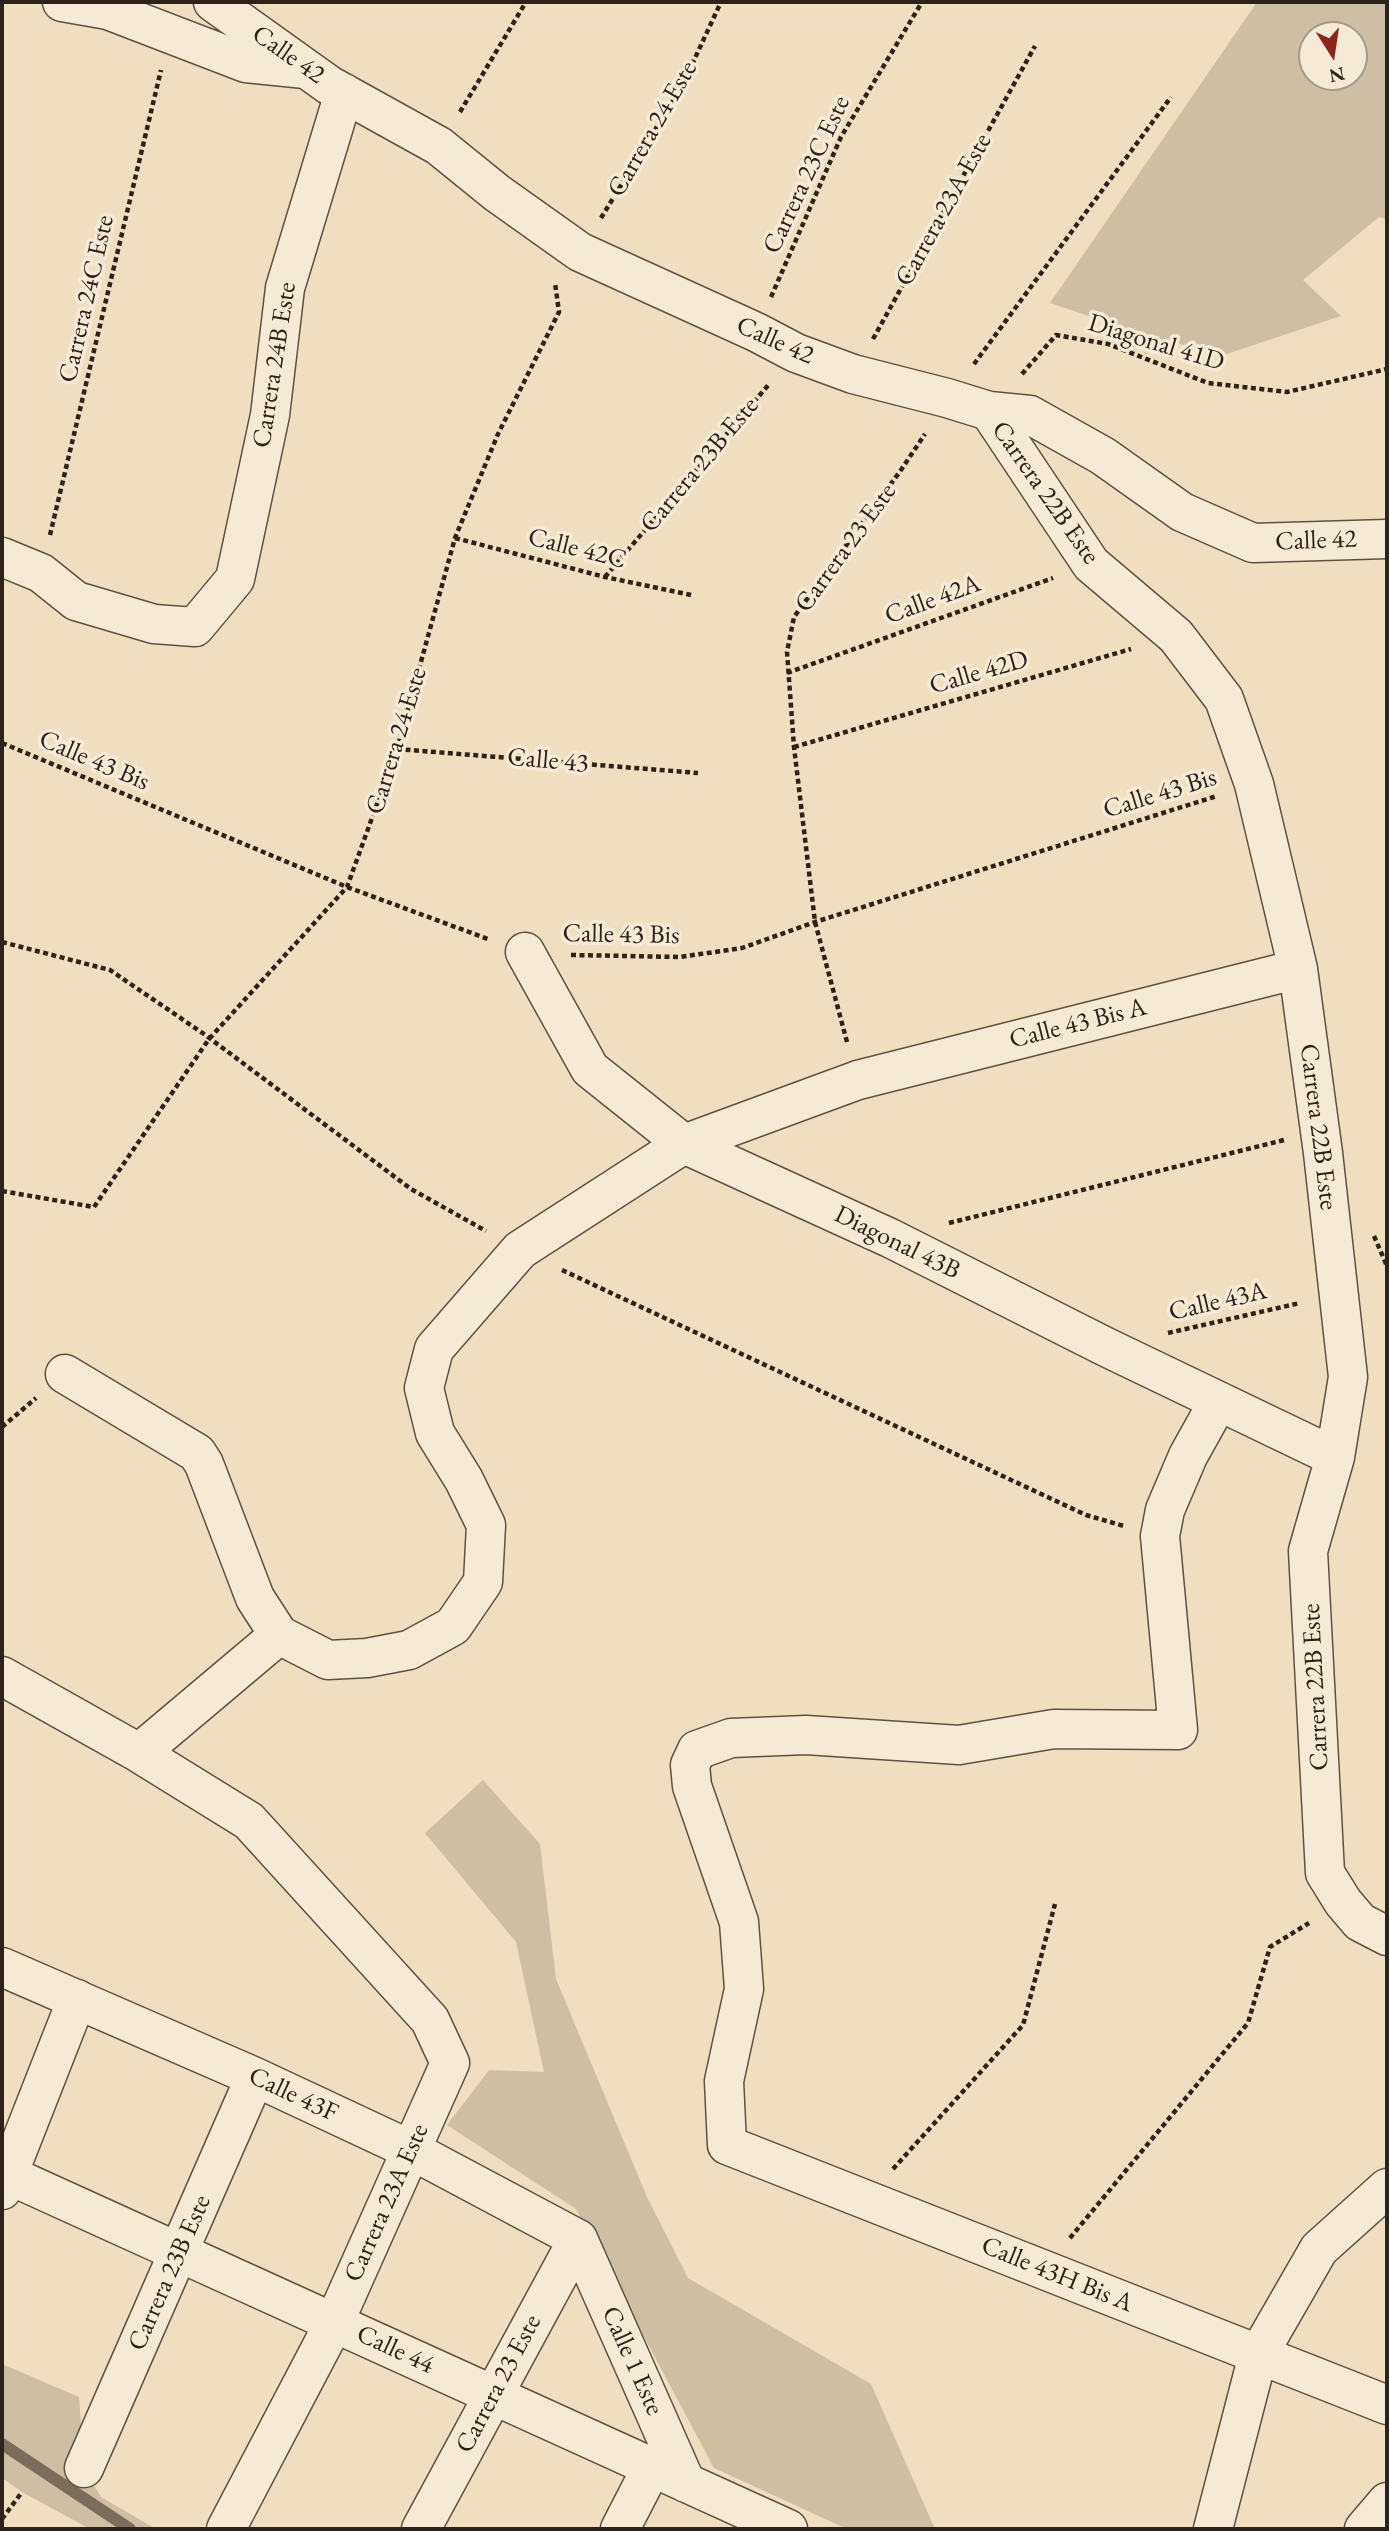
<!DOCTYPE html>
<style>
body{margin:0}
#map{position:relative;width:1389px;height:2531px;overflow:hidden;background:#efdfbe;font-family:"EB Garamond",serif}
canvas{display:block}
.frame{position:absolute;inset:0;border:4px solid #2d231b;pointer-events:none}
.north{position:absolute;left:1298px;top:21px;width:70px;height:70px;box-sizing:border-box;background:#f5ead5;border:2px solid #a59a8b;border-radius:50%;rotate:168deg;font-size:19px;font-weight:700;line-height:28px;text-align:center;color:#2d231b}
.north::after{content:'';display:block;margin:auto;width:24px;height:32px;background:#8f2418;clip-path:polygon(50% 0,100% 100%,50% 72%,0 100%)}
</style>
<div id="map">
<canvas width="1389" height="2531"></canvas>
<div class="frame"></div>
<div class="north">N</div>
</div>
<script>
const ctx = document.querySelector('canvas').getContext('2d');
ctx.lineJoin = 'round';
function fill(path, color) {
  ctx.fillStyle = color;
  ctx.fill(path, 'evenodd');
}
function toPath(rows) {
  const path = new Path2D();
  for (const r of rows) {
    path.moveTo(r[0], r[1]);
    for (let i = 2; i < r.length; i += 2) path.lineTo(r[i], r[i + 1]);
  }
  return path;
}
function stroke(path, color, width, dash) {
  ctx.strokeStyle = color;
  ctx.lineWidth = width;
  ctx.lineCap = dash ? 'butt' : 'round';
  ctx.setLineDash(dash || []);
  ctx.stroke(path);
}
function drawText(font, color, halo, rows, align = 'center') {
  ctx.font = font + ' "EB Garamond",serif';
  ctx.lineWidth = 7;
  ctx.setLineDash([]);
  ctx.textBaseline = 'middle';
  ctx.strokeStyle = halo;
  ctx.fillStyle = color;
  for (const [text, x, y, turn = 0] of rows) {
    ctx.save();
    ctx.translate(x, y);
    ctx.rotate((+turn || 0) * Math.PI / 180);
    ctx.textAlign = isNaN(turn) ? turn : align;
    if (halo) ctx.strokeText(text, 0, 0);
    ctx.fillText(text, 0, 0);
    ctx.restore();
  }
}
fill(toPath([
 [1257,2,1387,2,1387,219,1379,217,1303,280,1341,316,1224,355,1148,336,1050,303],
 [1312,35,1354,35,1354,77,1312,77],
 [483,1780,540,1844,556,1979,647,2197,688,2278,871,2384,935,2529,847,2529,714,2468,576,2209,447,2125,489,2070,544,2072,516,1942,425,1833],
 [2,2364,79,2397,84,2468,101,2497,156,2529,90,2529,22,2492,2,2478]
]), '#cebfa2');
stroke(toPath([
 [2,2444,130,2529]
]), '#7a6d5c', 12);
const minor = toPath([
 [62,2,108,10,246,63,305,69],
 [213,2,329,85,439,146,497,193,580,252,756,332,796,353,853,374,947,398,989,411,1030,415,1103,456,1182,512,1253,543,1387,539],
 [989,411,1091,564,1176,636,1224,699,1254,784,1298,969,1323,1153,1348,1377,1335,1457,1308,1551,1325,1873,1343,1902,1360,1922,1387,1936],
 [2,557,41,573,76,601,154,624,195,627,235,579,270,415,285,288,344,93],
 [525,952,590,1069,684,1144,890,1238,1106,1347,1335,1457],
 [65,1374,197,1453,204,1464,255,1598,279,1635,328,1660,367,1658,409,1650,453,1626,483,1582,486,1525,464,1480,435,1433,424,1388,434,1349,520,1250,684,1144,858,1080,1298,969],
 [1218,1402,1188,1456,1165,1510,1160,1536,1178,1730,1054,1729,959,1745,806,1735,731,1738,697,1750,690,1765,692,1786,739,1922,744,1989,724,2081,727,2145,1387,2405],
 [2,1676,139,1753,249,1821,430,2020,450,2063,334,2323,226,2529],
 [139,1753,279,1635],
 [2,1967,255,2077,411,2150,578,2239],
 [2,2172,788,2529],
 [2,2190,77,1999],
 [578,2239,686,2483],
 [84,2468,255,2077],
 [421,2529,578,2239],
 [620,2529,652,2467],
 [1213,2529,1258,2355,1319,2249,1387,2188],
 [1364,2529,1387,2502]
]);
stroke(minor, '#5e5244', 41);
stroke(toPath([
 [460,112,526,2],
 [601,218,682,86,721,2],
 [771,297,841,137,922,2],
 [873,339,1035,46],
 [974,364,1171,97],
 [1022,374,1056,335,1108,344,1208,383,1287,392,1387,369],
 [50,535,161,70],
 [455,538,605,577,691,595],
 [605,577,770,383],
 [787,673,1053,578],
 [2,743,347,887,488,939],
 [794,747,1131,649],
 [397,749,698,773],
 [2,942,110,970,204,1034,411,1189,486,1231],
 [571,955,680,957,742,948,815,922,1217,796],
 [847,1042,815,922,794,747,787,652,794,617,901,470,925,434],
 [2,1191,94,1207,209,1039,347,887,397,749,455,538,498,434,559,312,555,283],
 [949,1223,1284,1140],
 [1374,1236,1387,1266],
 [562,1270,1086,1515,1124,1526],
 [1168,1333,1300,1303],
 [2,1427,36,1398],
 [893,2169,1023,2025,1055,1904],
 [1070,2238,1248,2023,1270,1947,1309,1923],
 [2,2519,22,2492]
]), '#2d231b', 4.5, [5, 3.5]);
stroke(minor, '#f5ead5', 38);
drawText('26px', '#2d231b', '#f5ead5', [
 ["Calle 42",288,55,35],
 ["Carrera 24 Este",653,129,-60],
 ["Carrera 23C Este",807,175,-65],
 ["Carrera 23A Este",944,210,-61],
 ["Carrera 24C Este",87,299,-77],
 ["Calle 42",775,341,24],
 ["Diagonal 41D",1156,343,17],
 ["Carrera 24B Este",275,365,-81],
 ["Carrera 23B Este",700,465,-50],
 ["Carrera 22B Este",1045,493,55],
 ["Calle 42",1316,541,-2],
 ["Carrera 23 Este",846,548,-54],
 ["Calle 42C",577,549,14],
 ["Calle 42A",933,600,-20],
 ["Calle 42D",979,673,-16],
 ["Carrera 24 Este",397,741,-73],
 ["Calle 43 Bis",94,761,23],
 ["Calle 43",548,761,5],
 ["Calle 43 Bis",1160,794,-17],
 ["Calle 43 Bis",621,935,1],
 ["Calle 43 Bis A",1078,1024,-14],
 ["Carrera 22B Este",1318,1127,83],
 ["Diagonal 43B",897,1243,26],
 ["Calle 43A",1218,1302,-13],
 ["Carrera 22B Este",1316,1687,-93],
 ["Calle 43F",293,2095,25],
 ["Carrera 23A Este",387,2203,-66],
 ["Carrera 23B Este",170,2273,-66],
 ["Calle 43H Bis A",1057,2275,22],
 ["Calle 44",395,2350,25],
 ["Calle 1 Este",632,2361,66],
 ["Carrera 23 Este",499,2384,-62]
]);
</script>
